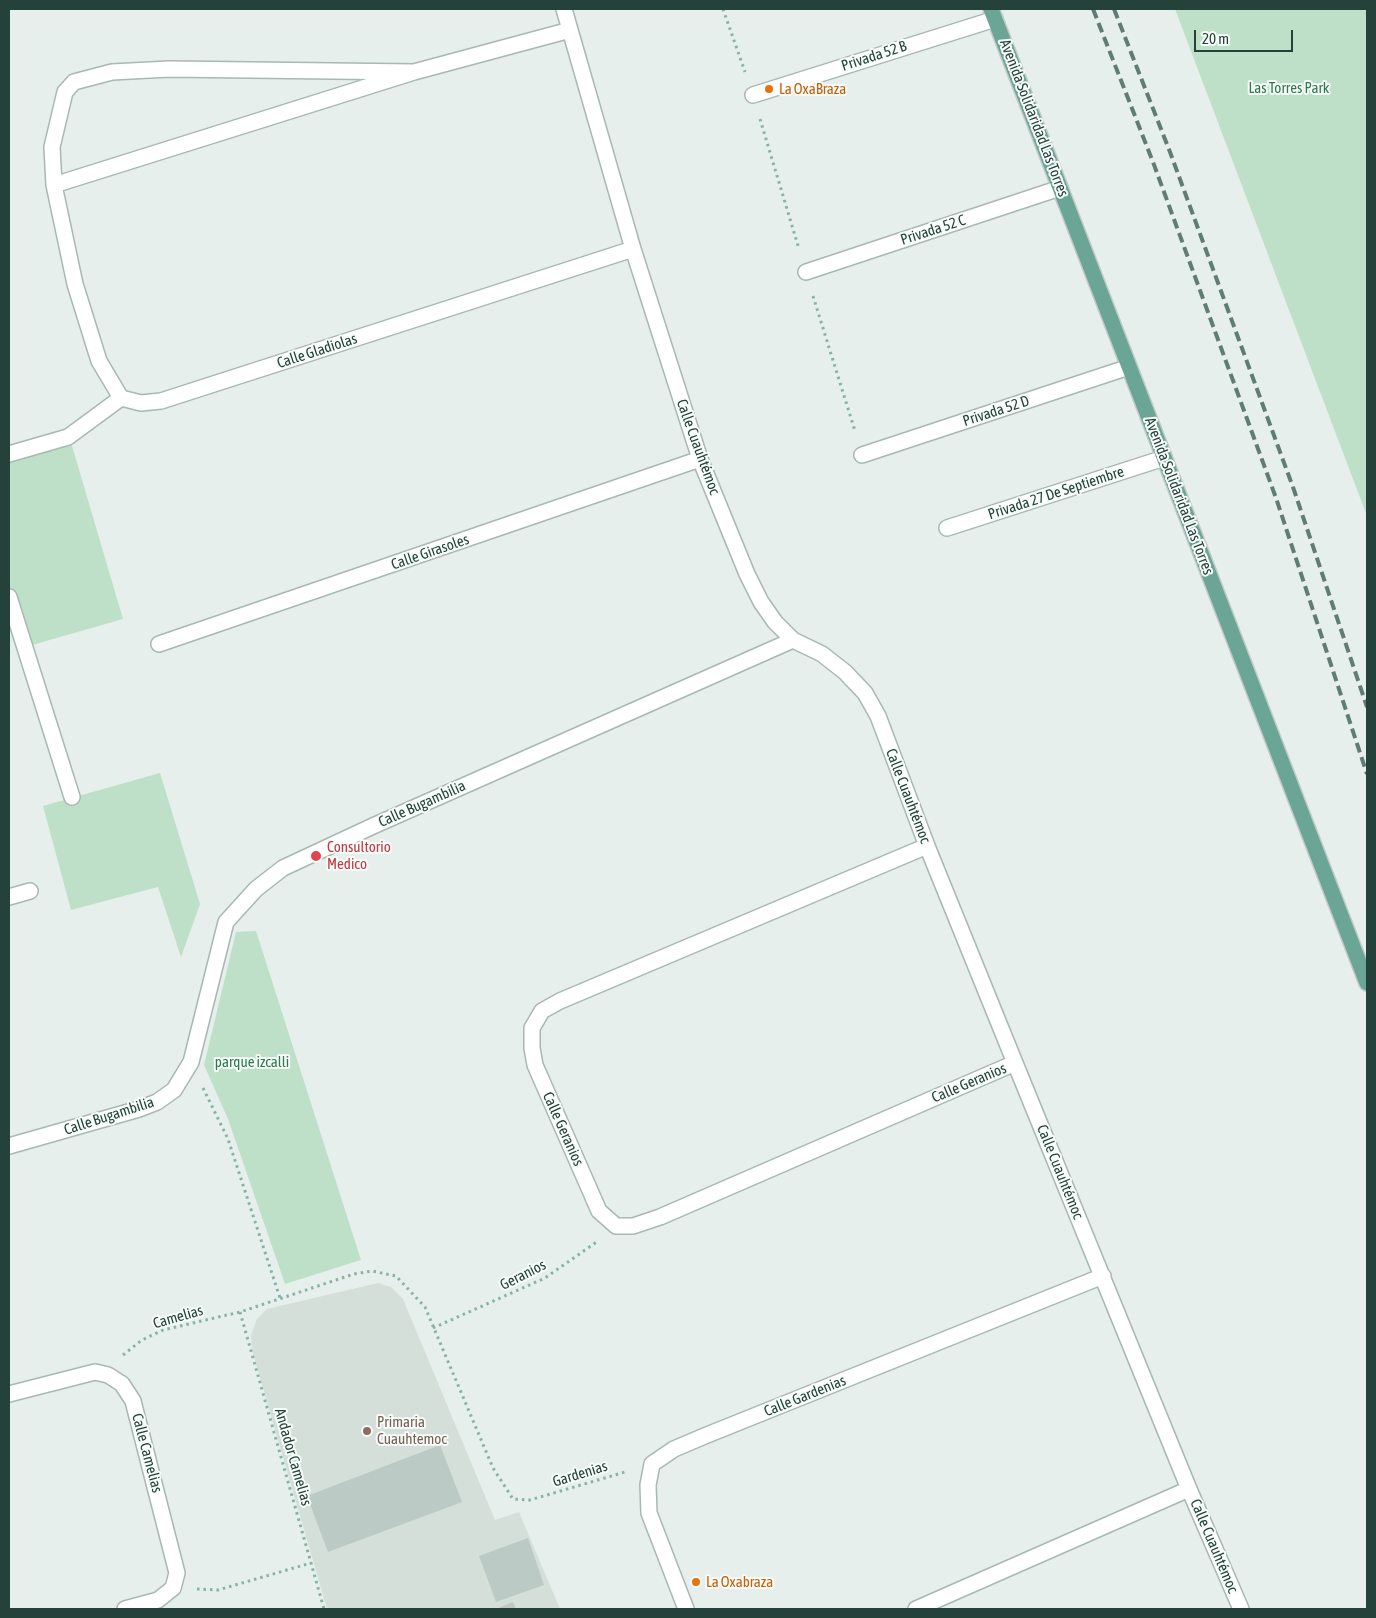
<!DOCTYPE html>
<meta charset="utf-8">
<style>
body{margin:0}
#map{position:relative;width:1376px;height:1618px;overflow:hidden;background:#e6efeb;font-family:"Asap Condensed",sans-serif}
canvas{display:block}
.frame{position:absolute;inset:0;border:10px solid #24423a;pointer-events:none}
.scale{position:absolute;left:1194px;top:30px;width:99px;height:22px;box-sizing:border-box;border:2px solid #24423a;border-top:0;padding-left:6px;font-size:15px;line-height:18px;white-space:nowrap;color:#24423a;-webkit-text-stroke:4px #f7fbf9;paint-order:stroke}
</style>
<div id="map">
<canvas width="1376" height="1618"></canvas>
<div class="frame"></div>
<div class="scale">20 m</div>
</div>
<script>
const ctx = document.querySelector('canvas').getContext('2d');
ctx.lineJoin = 'round';
function fill(path, color) {
  ctx.fillStyle = color;
  ctx.fill(path, 'evenodd');
}
function toPath(rows) {
  const path = new Path2D();
  for (const r of rows) {
    path.moveTo(r[0], r[1]);
    for (let i = 2; i < r.length; i += 2) path.lineTo(r[i], r[i + 1]);
  }
  return path;
}
function stroke(path, color, width, dash) {
  ctx.strokeStyle = color;
  ctx.lineWidth = width;
  ctx.lineCap = dash ? 'butt' : 'round';
  ctx.setLineDash(dash || []);
  ctx.stroke(path);
}
function drawText(font, color, halo, rows, align = 'center') {
  ctx.font = font + ' "Asap Condensed",sans-serif';
  ctx.lineWidth = 4;
  ctx.setLineDash([]);
  ctx.textBaseline = 'middle';
  ctx.strokeStyle = halo;
  ctx.fillStyle = color;
  for (const [text, x, y, turn = 0] of rows) {
    ctx.save();
    ctx.translate(x, y);
    ctx.rotate((+turn || 0) * Math.PI / 180);
    ctx.textAlign = isNaN(turn) ? turn : align;
    if (halo) ctx.strokeText(text, 0, 0);
    ctx.fillText(text, 0, 0);
    ctx.restore();
  }
}
fill(toPath([
 [378,1283,391,1287,403,1299,495,1520,519,1512,560,1609,327,1609,252,1350,251,1335,257,1319,267,1309]
]), '#d4dfda');
fill(toPath([
 [1175,9,1367,9,1367,516],
 [70,439,123,619,25,647,9,591,9,457],
 [160,773,200,904,181,957,158,887,71,910,43,806],
 [256,931,361,1260,285,1284,228,1119,204,1065,236,932]
]), '#bfe0c8');
fill(toPath([
 [440,1445,462,1502,328,1552,307,1496],
 [528,1538,544,1585,496,1602,479,1556],
 [513,1602,516,1609,496,1609]
]), '#bbcac4');
const minor = toPath([
 [564,9,633,249,700,459,747,574,761,602,775,622,793,640,822,654,845,672,865,693,878,716,927,846,1015,1063,1189,1489,1241,1609],
 [753,95,995,19],
 [54,185,414,72,570,30],
 [806,272,1060,188],
 [121,398,99,361,75,284,54,185,52,147,65,92,74,82,112,72,169,69,414,72],
 [9,454,68,437,121,398,141,403,161,401,633,249],
 [862,455,1129,367],
 [947,528,1164,458],
 [9,597,72,797],
 [159,644,700,459],
 [927,846,560,1001,542,1011,532,1028,532,1048,535,1065,599,1211,616,1226,633,1226,660,1217,1015,1063],
 [9,897,30,891],
 [9,1146,139,1109,157,1102,174,1090,191,1062,226,922,256,889,283,868,373,826,793,640],
 [9,1394,95,1372,108,1375,122,1384,133,1401,177,1573,173,1588,158,1600,125,1609],
 [686,1609,649,1513,648,1485,652,1464,674,1449,707,1435,1103,1276],
 [916,1609,1189,1489]
]);
const major = toPath([
 [991,9,1367,983]
]);
stroke(minor, '#a8b8b2', 18);
stroke(major, '#c2cac8', 18);
stroke(toPath([
 [723,9,745,72],
 [760,119,799,249],
 [813,296,855,431],
 [203,1088,228,1139,280,1298],
 [240,1312,324,1609],
 [433,1328,545,1278,598,1241],
 [123,1355,142,1340,163,1330,240,1312,354,1274,372,1271,396,1276,425,1307,493,1468,513,1499,530,1500,625,1472],
 [197,1589,218,1590,311,1563]
]), '#86b3a5', 3, [2.5, 4]);
stroke(minor, '#fff', 15);
stroke(major, '#6aa596', 15);
stroke(toPath([
 [1093,9,1153,162,1276,498,1367,774],
 [1114,9,1170,152,1294,490,1367,707]
]), '#5f7d75', 4, [10, 5]);
for (const [x, y, r, color] of [
 [769,89,5,"#e8710a"],
 [316,856,6,"#e0444e"],
 [367,1431,5,"#8d6e63"],
 [696,1582,5,"#e8710a"]
]) {
  const dot = new Path2D();
  dot.arc(x, y, r, 0, 2 * Math.PI);
  ctx.fillStyle = color;
  ctx.fill(dot);
  stroke(dot, '#f7fbf9', 2);
}
drawText('15px', '#24423a', '#f7fbf9', [
 ["Privada 52 B",874,56,-18],
 ["Avenida Solidaridad Las Torres",1034,118,69],
 ["Privada 52 C",933,230,-18],
 ["Calle Gladiolas",317,351,-18],
 ["Privada 52 D",996,411,-18],
 ["Calle Cuauhtémoc",698,447,70],
 ["Privada 27 De Septiembre",1056,493,-18],
 ["Avenida Solidaridad Las Torres",1179,496,69],
 ["Calle Girasoles",430,552,-19],
 ["Calle Cuauhtémoc",908,796,69],
 ["Calle Bugambilia",422,804,-24],
 ["Calle Geranios",969,1083,-23],
 ["Calle Bugambilia",109,1116,-18],
 ["Calle Geranios",563,1129,66],
 ["Calle Cuauhtémoc",1060,1172,68],
 ["Geranios",523,1275,-27],
 ["Camelias",178,1317,-16],
 ["Calle Gardenias",805,1396,-22],
 ["Calle Camelias",147,1453,75],
 ["Andador Camelias",293,1457,74],
 ["Gardenias",580,1474,-17],
 ["Calle Cuauhtémoc",1214,1546,67]
]);
drawText('15px', '#2d7a4b', '#f7fbf9', [
 ["Las Torres Park",1289,88],
 ["parque izcalli",252,1062]
]);
drawText('15px', '#c56008', '#f7fbf9', [
 ["La OxaBraza",779,89],
 ["La Oxabraza",706,1582]
], 'left');
drawText('15px', '#be3a42', '#f7fbf9', [
 ["Consultorio",327,847],
 ["Medico",327,864]
], 'left');
drawText('15px', '#785e54', '#f7fbf9', [
 ["Primaria",377,1422],
 ["Cuauhtemoc",377,1439]
], 'left');
</script>
